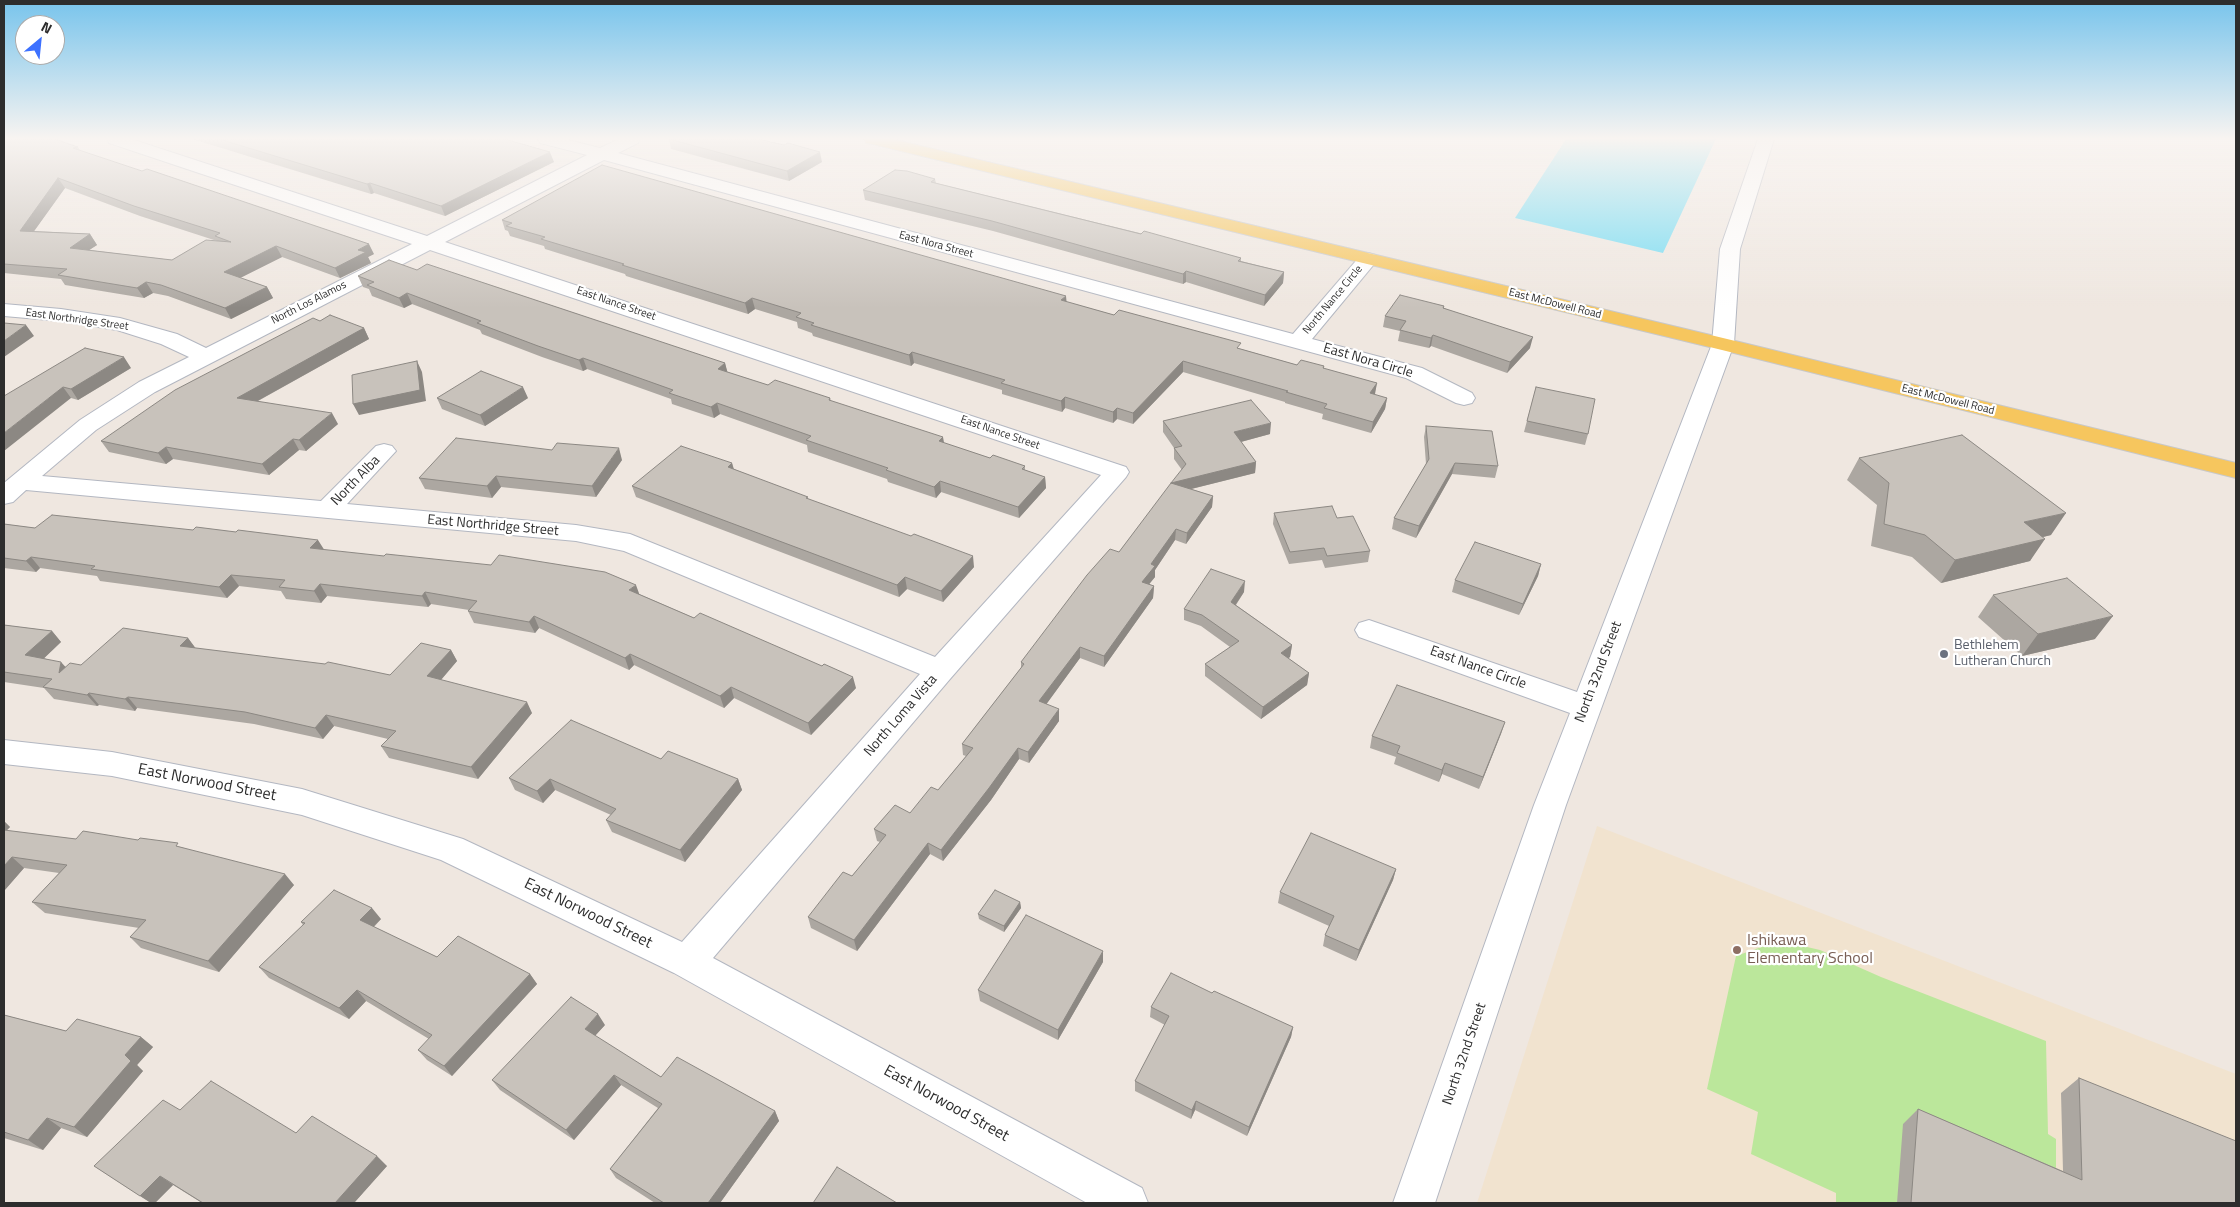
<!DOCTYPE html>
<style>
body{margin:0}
#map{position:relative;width:2240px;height:1207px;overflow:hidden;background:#efe7e0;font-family:"Titillium Web",sans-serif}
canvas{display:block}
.frame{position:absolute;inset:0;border:5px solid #2d2d2d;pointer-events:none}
.north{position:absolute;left:15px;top:15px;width:50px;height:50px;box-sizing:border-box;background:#fff;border:1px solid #ababab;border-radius:50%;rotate:28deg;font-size:14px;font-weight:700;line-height:20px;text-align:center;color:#2d2d2d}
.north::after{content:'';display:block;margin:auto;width:18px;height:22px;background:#3d71ff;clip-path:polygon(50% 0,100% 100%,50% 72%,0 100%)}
</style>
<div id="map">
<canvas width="2240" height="1207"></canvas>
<div class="frame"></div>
<div class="north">N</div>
</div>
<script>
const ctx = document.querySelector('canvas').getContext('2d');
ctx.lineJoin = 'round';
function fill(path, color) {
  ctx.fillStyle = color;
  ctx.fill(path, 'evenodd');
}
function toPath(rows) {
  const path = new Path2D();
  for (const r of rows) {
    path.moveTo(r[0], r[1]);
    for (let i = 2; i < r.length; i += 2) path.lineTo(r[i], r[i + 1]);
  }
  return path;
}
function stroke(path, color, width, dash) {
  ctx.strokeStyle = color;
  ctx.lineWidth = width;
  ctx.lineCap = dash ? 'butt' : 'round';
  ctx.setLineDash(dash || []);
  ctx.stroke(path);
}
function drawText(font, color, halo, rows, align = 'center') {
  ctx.font = font + ' "Titillium Web",sans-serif';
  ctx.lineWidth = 4.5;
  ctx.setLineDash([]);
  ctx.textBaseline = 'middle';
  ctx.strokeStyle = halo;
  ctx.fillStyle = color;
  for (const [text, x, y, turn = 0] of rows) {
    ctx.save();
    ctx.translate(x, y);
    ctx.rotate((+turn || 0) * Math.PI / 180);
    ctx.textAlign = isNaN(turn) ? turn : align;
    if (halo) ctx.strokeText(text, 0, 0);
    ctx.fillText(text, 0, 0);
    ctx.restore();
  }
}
fill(toPath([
 [1597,826,2236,1074,2236,1203,1477,1203]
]), '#f1e3cf');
fill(toPath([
 [1794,944,1820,950,1881,977,2046,1041,2048,1134,2056,1139,2056,1191,1897,1203,1836,1203,1836,1193,1751,1154,1758,1112,1707,1089,1736,956,1767,945]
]), '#bbe79b');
fill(toPath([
 [1566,139,1716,139,1663,253,1515,218]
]), '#70dbf3');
const minor = toPath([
 [107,139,131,139,427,236,587,155,540,143,538,139,564,139,600,148,619,139,640,139,638,143,618,153,1293,334,1361,255,1368,253,1375,255,1378,259,1375,263,1312,339,1422,368,1472,393,1475,398,1472,403,1464,405,1456,403,1406,378,604,160,445,242,1126,467,1129,472,1126,477,950,679,713,958,1142,1188,1148,1203,1087,1203,674,973,441,860,302,815,112,776,4,764,4,740,112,752,302,789,463,839,682,942,920,674,624,551,576,541,26,490,13,502,4,504,4,483,80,420,139,382,189,357,161,344,117,330,61,321,4,316,4,304,61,309,120,318,177,334,206,348,412,244,109,143,107,139],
 [430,250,1101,475,935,657,630,534,576,525,347,504,396,451,392,446,384,444,376,446,321,501,42,476,96,430,155,392,430,250],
 [1758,139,1774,139,1740,249,1734,344,1566,805,1435,1203,1393,1203,1534,805,1570,713,1359,637,1355,630,1359,623,1369,620,1577,692,1712,344,1720,249,1758,139]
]);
const major = toPath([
 [864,139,892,139,1723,338,2236,463,2236,478,1722,350,872,144,866,143,864,139]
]);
stroke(minor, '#b3b7c1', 2);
stroke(major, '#c8c8c8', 2);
fill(minor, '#fff');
fill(major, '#f6c65e');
fill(toPath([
 [4,139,78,147,80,150,374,254,368,257,371,263,340,278,282,257,240,278,267,287,273,298,231,319,168,296,153,293,144,298,65,285,61,279,4,273],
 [65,188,140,216,217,241,172,260,89,250,97,245,90,234,34,231],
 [192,139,509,139,510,140,554,162,445,216,374,193,371,194],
 [669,139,822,162,789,181,671,149],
 [935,179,936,183,1241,258,1241,261,1284,272,1283,283,1264,306,1186,282,1183,284,993,231,865,200,863,190],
 [502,220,1067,302,1114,315,1241,349,1297,365,1324,366,1324,369,1377,383,1374,395,1387,398,1385,409,1371,433,1322,419,1323,414,1285,403,1285,402,1183,372,1133,424,1117,419,1113,423,1065,408,1062,412,1002,394,1002,390,914,363,911,366,813,336,812,333,798,328,797,322,755,309,748,314,626,276,625,274,545,249,544,246,510,236,508,231,505,230],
 [417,270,725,363,727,372,768,385,830,398,831,401,944,443,990,458,1025,466,1025,470,1045,477,1046,488,1019,518,941,492,936,498,888,482,887,479,808,452,807,445,720,414,714,418,672,404,671,399,587,369,583,371,542,357,482,334,480,330,412,304,404,308,372,296,369,289,363,287,358,276],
 [1444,306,1444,308,1530,348,1507,373,1431,346,1429,348,1398,341,1400,331,1383,327,1385,316],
 [364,328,369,339,258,401,338,424,306,451,299,450,269,475,173,459,166,464,109,452,101,441],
 [131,368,78,400,71,398,4,396],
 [1536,387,1588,434,1585,445,1524,432],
 [437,398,528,398,485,426,442,409],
 [1163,421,1270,434,1241,442,1256,462,1255,473,1191,489,1213,496,1212,507,1186,544,1175,540,1155,570,1155,577,1149,584,1154,586,1153,598,1104,667,1080,658,1046,704,1059,721,1029,763,1019,759,991,800,943,861,930,854,857,951,811,928,808,917,852,876,880,842,877,841,874,829,910,813,938,790,966,756,963,755,962,744,1021,668,1021,662,1119,552,1182,470,1174,459,1174,448,1163,432],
 [1426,426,1498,466,1495,478,1452,474,1416,538,1392,529,1394,518,1426,464,1424,437],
 [1859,458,2051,535,2043,537,2030,561,1941,583,1912,557,1871,546,1877,505,1847,480],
 [622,460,596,497,501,487,492,498,425,489,419,478],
 [732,463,734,469,974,567,943,602,907,589,899,597,636,497,632,486],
 [1274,513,1337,518,1370,551,1368,562,1325,568,1322,560,1289,564,1273,524],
 [4,524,35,528,324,550,639,594,856,688,811,735,734,698,724,708,634,665,629,670,539,628,535,633,474,623,468,611,469,610,431,604,428,607,327,596,321,603,286,599,281,591,239,586,227,598,100,581,97,576,40,568,36,572,4,568],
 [1541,564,1538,576,1519,615,1452,592,1455,580],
 [1244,592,1236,605,1292,645,1290,657,1288,658,1309,673,1307,685,1261,719,1205,676,1205,664,1230,647,1201,626,1184,620,1184,609],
 [1993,595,2095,639,2022,656,1978,617],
 [4,625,52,631,61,642,44,658,66,667,81,665,188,638,195,648,390,675,451,650,457,661,441,680,532,713,478,779,389,758,381,746,388,739,334,726,323,739,254,724,137,708,135,711,99,705,97,706,54,699,44,688,4,682],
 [1505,722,1479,789,1442,774,1439,782,1394,764,1396,757,1370,748,1372,736],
 [661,759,738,779,742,790,685,862,612,832,606,820,611,815,555,790,543,803,515,790,509,778],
 [4,821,10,827,6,831,76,839,181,847,294,885,219,972,141,948,130,937,139,928,45,913,32,902,59,873,24,868,4,891],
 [1396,869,1393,880,1356,961,1323,946,1325,935,1329,926,1278,903,1280,892],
 [1020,902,1021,908,1004,932,979,919,978,914],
 [381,919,374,927,437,957,530,974,537,984,452,1076,427,1060,418,1050,429,1039,366,1001,349,1019,269,978,259,967,303,925,301,922],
 [1103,962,1058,1040,980,1001,978,990],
 [1212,993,1293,1027,1291,1037,1247,1136,1195,1110,1191,1119,1135,1091,1135,1081,1165,1025,1150,1017,1151,1007],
 [4,1015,66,1031,141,1037,153,1047,137,1065,143,1071,87,1137,61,1128,43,1150,4,1138],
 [605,1025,595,1036,661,1077,775,1111,779,1121,720,1203,655,1203,616,1178,610,1169,658,1108,621,1085,574,1140,500,1090,492,1080],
 [2079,1078,2236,1203,1897,1203,1903,1124,1918,1109,2063,1171,2061,1093],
 [180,1110,296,1133,387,1166,354,1203,202,1203,173,1185,155,1203,151,1203,94,1166]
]), '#aca7a1');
fill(toPath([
 [550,152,554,162,445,216,441,206],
 [820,152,822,162,789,181,787,171],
 [58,178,65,188,27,241,20,231],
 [370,183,374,193,371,194,367,184],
 [90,234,97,245,77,258,70,248],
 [369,244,374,254,368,257,371,263,340,278,335,268,358,250],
 [276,246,282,257,230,283,224,272],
 [1186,271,1186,282,1183,284,1183,274],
 [1284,272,1283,283,1264,306,1265,295],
 [146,282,153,293,144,298,137,288],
 [267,287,273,298,231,319,225,308],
 [407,293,412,304,404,308,399,298],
 [1066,296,1067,306,1061,300],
 [752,298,755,309,748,314,745,303],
 [26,325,34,336,4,357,4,341],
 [364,328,369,339,243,409,237,398],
 [1433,335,1431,346,1429,348,1431,338],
 [1533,337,1530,348,1507,373,1510,362],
 [912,352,914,363,911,366,909,355],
 [124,357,131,368,78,400,71,389],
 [583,358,587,369,583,371,579,360],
 [417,361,422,372,426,401,359,415,353,404],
 [1183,361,1183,372,1133,424,1133,413],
 [725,363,728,374,718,369],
 [1377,383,1375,394,1368,405,1370,393],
 [63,387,71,398,4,451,4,433],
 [523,387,528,398,485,426,480,415],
 [1065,397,1065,408,1062,412,1061,401],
 [1387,398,1385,409,1371,433,1373,422],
 [717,403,720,414,714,418,711,407],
 [1117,408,1117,419,1113,423,1113,412],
 [332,413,338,424,306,451,299,440],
 [1271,423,1270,434,1233,444,1234,432],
 [943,437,945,448,939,441],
 [293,439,299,450,269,475,262,464],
 [166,447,173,459,166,464,158,453],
 [619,448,622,460,596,497,592,486],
 [1256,462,1255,473,1171,494,1171,483],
 [732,463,735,475,728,467],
 [1455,463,1452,474,1416,538,1419,526],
 [496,476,501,487,492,498,487,486],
 [1045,477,1046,488,1019,518,1018,507],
 [940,481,941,492,936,498,934,487],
 [1213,496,1212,507,1186,544,1187,533],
 [2066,513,2051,535,2010,545,2024,522],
 [1176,529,1175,540,1155,570,1155,577,1142,593,1142,582,1151,564],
 [2045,539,2030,561,1941,583,1955,560],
 [318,540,325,551,310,548],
 [973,556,974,567,943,602,941,591],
 [31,557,40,568,36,572,26,561],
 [1541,564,1538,576,1519,615,1523,604],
 [231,575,239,586,227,598,219,587],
 [905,577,907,589,899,597,897,585],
 [1245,581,1244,592,1230,613,1231,602],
 [320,584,327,596,321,603,314,591],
 [636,585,640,596,629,590],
 [1154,586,1153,598,1104,667,1104,656],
 [425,592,431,604,428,607,422,596],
 [534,616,539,628,535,633,529,622],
 [2113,616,2095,639,2022,656,2038,634],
 [52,631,61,642,36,666,25,655],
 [188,638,197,650,180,646],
 [1292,645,1290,657,1279,664,1281,653],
 [1080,647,1080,658,1040,713,1039,701],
 [451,650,457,661,434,688,427,676],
 [630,654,634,665,629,670,625,658],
 [61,662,71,673,59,673],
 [1309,673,1307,685,1261,719,1263,707],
 [853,677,856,688,811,735,808,723],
 [731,687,734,698,724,708,720,696],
 [89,693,99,705,97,706,87,695],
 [128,697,137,708,135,711,125,699],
 [527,702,532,713,478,779,471,767],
 [1059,709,1059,721,1029,763,1028,752],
 [326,715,334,726,323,739,315,728],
 [1505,722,1501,734,1479,789,1483,777],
 [1018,748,1019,759,991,800,943,861,941,850],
 [1445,763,1442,774,1439,782,1442,770],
 [550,779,555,790,543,803,537,791],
 [738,779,742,790,685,862,680,850],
 [4,821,10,827,4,833],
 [928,843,930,854,857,951,854,940],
 [12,857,24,868,4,891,4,866],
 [1396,869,1393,880,1356,961,1359,950],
 [285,874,294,885,219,972,208,961],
 [1020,902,1021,908,1004,932,1004,926],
 [372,908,381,919,369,931,360,920],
 [1103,951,1103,962,1058,1040,1058,1030],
 [530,974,537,984,452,1076,444,1066],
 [357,990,366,1001,349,1019,339,1008],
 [598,1014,605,1025,591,1040,585,1029],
 [1293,1027,1291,1037,1247,1136,1249,1127],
 [141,1037,153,1047,137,1065,143,1071,87,1137,74,1127,125,1055],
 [614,1075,621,1085,574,1140,566,1130],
 [1196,1101,1195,1110,1191,1119,1192,1110],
 [775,1111,779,1121,720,1203,708,1203],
 [47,1118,61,1128,43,1150,28,1140],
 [377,1156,387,1166,354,1203,335,1203],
 [160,1176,173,1185,155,1203,151,1203,140,1196]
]), '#8c8883');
const building = toPath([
 [4,139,55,139,78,147,73,148,142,171,147,169,369,244,358,250,366,252,335,268,276,246,224,272,267,287,225,308,161,285,146,282,137,288,58,275,67,269,4,264,4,139],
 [58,178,134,206,220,233,215,236,231,242,206,240,172,260,70,248,90,234,20,231,58,178],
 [219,139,509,139,508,140,550,152,441,206,370,183,367,184,219,139],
 [669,139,758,139,784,145,788,143,820,152,787,171,669,139],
 [602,165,1066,296,1061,300,1114,315,1119,310,1241,343,1237,348,1297,365,1301,360,1324,366,1323,368,1377,383,1370,393,1387,398,1373,422,1324,408,1327,404,1286,392,1288,391,1183,361,1133,413,1117,408,1113,412,1065,397,1061,401,1001,383,1005,380,912,352,909,355,811,325,814,323,796,317,801,313,752,298,745,303,622,265,624,264,541,239,545,237,506,226,512,223,502,220,602,165],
 [895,170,907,171,935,179,931,182,1141,234,1144,231,1241,258,1238,261,1284,272,1265,295,1186,271,1183,274,992,221,863,190,895,170],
 [389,260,417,270,427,264,725,363,718,369,768,385,775,380,830,398,829,400,943,437,939,441,990,458,993,455,1025,466,1022,469,1045,477,1018,507,940,481,934,487,886,470,888,468,806,440,811,436,717,403,711,407,669,393,673,390,583,358,579,360,538,346,477,323,481,321,407,293,399,298,367,285,374,282,358,276,389,260],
 [1400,295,1444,306,1443,308,1533,337,1510,362,1433,335,1431,338,1400,330,1406,321,1385,316,1400,295],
 [330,315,364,328,237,398,332,413,299,440,293,439,262,464,166,447,158,453,101,441,175,390,313,318,320,321,330,315],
 [4,323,26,325,4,341,4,323],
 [85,348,124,357,71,389,63,387,4,433,4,396,85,348],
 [417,361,420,390,353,404,352,375,417,361],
 [481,371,523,387,480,415,437,398,481,371],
 [1536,387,1595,399,1588,434,1527,421,1536,387],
 [1251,400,1271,423,1234,432,1256,462,1171,483,1186,464,1174,448,1182,446,1163,421,1251,400],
 [1426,426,1492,431,1498,466,1455,463,1419,526,1394,518,1429,459,1426,426],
 [1962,435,2066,513,2024,522,2045,539,1955,560,1925,535,1884,524,1889,483,1859,458,1962,435],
 [456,438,552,450,557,443,619,448,592,486,496,476,487,486,419,478,456,438],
 [681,446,732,463,728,467,808,497,806,498,911,536,914,534,973,556,941,591,905,577,897,585,632,486,681,446],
 [1171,483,1213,496,1187,533,1176,529,1151,564,1155,566,1142,582,1154,586,1104,656,1080,647,1039,701,1059,709,1028,752,1018,748,989,788,941,850,928,843,854,940,808,917,843,872,852,876,886,835,874,829,895,805,910,813,931,787,938,790,973,748,962,744,1024,664,1021,662,1087,575,1110,549,1119,552,1171,483],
 [1332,506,1337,518,1353,516,1370,551,1327,556,1324,548,1290,552,1274,513,1332,506],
 [52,515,193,530,196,527,236,532,238,530,318,540,310,548,384,556,386,554,491,565,499,555,605,572,636,585,629,590,694,618,700,613,822,666,824,664,853,677,808,723,731,687,720,696,630,654,625,658,534,616,529,622,468,611,477,601,425,592,422,596,320,584,314,591,279,587,285,580,231,575,219,587,91,569,95,566,31,557,26,561,4,558,4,524,35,528,52,515],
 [1475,542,1541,564,1523,604,1455,580,1475,542],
 [1211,569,1245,581,1231,602,1292,645,1281,653,1309,673,1263,707,1205,664,1239,641,1202,615,1184,609,1211,569],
 [2067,578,2113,616,2038,634,1993,595,2067,578],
 [4,625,52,631,25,655,61,662,59,673,70,663,81,665,123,628,188,638,180,646,325,664,328,662,390,675,421,643,451,650,427,676,527,702,471,767,381,746,396,731,326,715,315,728,245,712,128,697,125,699,89,693,87,695,43,687,52,679,4,672,4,625],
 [1397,685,1505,722,1483,777,1445,763,1442,770,1397,753,1400,746,1372,736,1397,685],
 [571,720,661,759,668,751,738,779,680,850,606,820,616,809,550,779,537,791,509,778,571,720],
 [4,830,76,839,83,831,138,840,140,838,178,843,176,846,285,874,208,961,130,937,146,920,32,902,67,865,12,857,4,866,4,830],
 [1311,833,1396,869,1359,950,1325,935,1334,916,1280,892,1311,833],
 [334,890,372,908,360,920,437,957,458,936,530,974,444,1066,418,1050,432,1035,357,990,339,1008,259,967,305,923,301,922,334,890],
 [995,890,1020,902,1004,926,978,914,995,890],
 [1026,915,1103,951,1058,1030,978,990,1026,915],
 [1171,973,1212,993,1214,991,1293,1027,1249,1127,1196,1101,1192,1110,1135,1081,1169,1016,1151,1007,1171,973],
 [571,997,598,1014,585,1029,661,1077,677,1057,775,1111,708,1203,664,1203,610,1169,662,1104,614,1075,566,1130,492,1080,571,997],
 [4,1015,66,1031,77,1019,141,1037,125,1055,131,1061,74,1127,47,1118,28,1140,4,1132,4,1015],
 [2079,1078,2236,1141,2236,1203,1911,1203,1918,1109,2082,1180,2079,1078],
 [211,1081,296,1133,312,1116,377,1156,335,1203,203,1203,160,1176,140,1196,94,1166,163,1100,180,1110,211,1081],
 [837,1167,897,1203,813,1203,837,1167]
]);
fill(building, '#c8c2bb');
stroke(building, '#8c8883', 1);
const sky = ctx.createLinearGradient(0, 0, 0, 308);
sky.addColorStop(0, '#78c4ec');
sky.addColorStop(0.45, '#f8f4f1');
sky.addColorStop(1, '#f8f4f100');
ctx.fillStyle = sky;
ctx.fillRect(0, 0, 2240, 308);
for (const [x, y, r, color] of [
 [1944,654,5,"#6b7280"],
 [1737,950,5,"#8d6e63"]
]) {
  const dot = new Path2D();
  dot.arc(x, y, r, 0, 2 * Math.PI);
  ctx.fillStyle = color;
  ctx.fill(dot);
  stroke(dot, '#fff', 2);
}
drawText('11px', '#2d2d2d', '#fff', [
 ["East Nora Street",936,245,15],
 ["North Nance Circle",1333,300,-50],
 ["North Los Alamos",309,303,-27],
 ["East Nance Street",616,304,19],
 ["East McDowell Road",1555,304,14],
 ["East Northridge Street",77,320,8],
 ["East McDowell Road",1948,400,14],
 ["East Nance Street",1000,433,19]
]);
drawText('14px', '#2d2d2d', '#fff', [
 ["East Nora Circle",1368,361,16],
 ["North Alba",356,481,-46],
 ["East Northridge Street",493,526,5],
 ["East Nance Circle",1478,668,20],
 ["North 32nd Street",1599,672,-69],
 ["North Loma Vista",901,716,-49],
 ["North 32nd Street",1465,1054,-71]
]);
drawText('14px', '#5b616d', '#fff', [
 ["Bethlehem",1954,646],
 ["Lutheran Church",1954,662]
], 'left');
drawText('16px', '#2d2d2d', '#fff', [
 ["East Norwood Street",207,783,11],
 ["East Norwood Street",588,914,26],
 ["East Norwood Street",946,1104,29]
]);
drawText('16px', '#785e54', '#fff', [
 ["Ishikawa",1747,941],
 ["Elementary School",1747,959]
], 'left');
</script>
